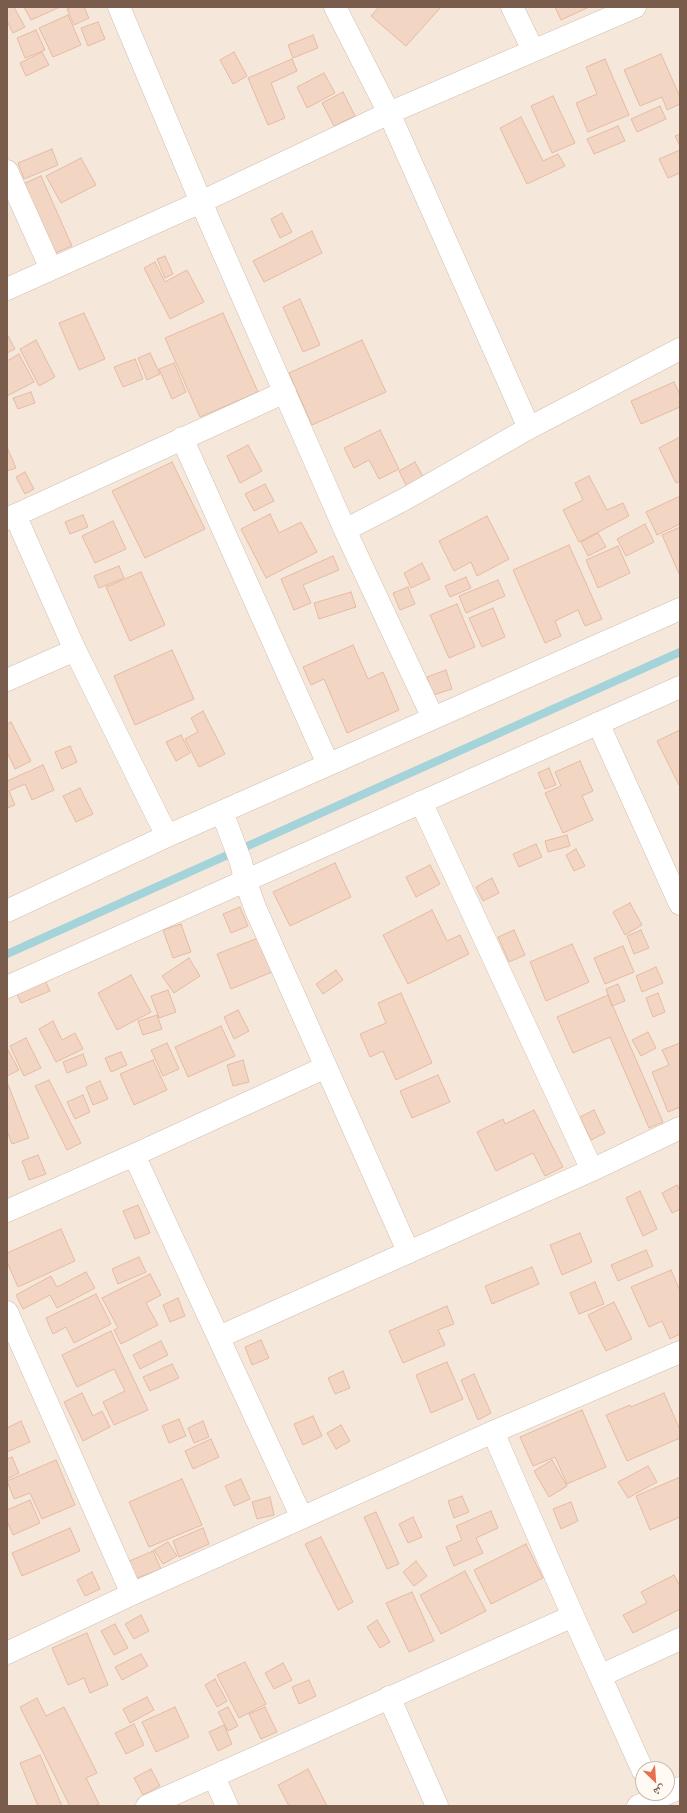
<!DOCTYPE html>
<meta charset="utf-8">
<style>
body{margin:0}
#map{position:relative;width:687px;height:1813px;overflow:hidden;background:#fdf6ec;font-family:Arial,"Noto Naskh Arabic",sans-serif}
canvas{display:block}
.frame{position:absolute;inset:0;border:8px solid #7a5c4d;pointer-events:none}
.north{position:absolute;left:635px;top:1761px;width:40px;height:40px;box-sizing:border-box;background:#fffaf3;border:1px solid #cabbb1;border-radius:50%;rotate:155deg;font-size:11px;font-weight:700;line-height:16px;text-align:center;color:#7a5c4d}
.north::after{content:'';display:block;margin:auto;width:14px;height:18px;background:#e76f51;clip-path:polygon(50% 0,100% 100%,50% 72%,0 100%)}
</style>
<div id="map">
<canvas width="687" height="1813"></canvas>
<div class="frame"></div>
<div class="north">ش</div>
</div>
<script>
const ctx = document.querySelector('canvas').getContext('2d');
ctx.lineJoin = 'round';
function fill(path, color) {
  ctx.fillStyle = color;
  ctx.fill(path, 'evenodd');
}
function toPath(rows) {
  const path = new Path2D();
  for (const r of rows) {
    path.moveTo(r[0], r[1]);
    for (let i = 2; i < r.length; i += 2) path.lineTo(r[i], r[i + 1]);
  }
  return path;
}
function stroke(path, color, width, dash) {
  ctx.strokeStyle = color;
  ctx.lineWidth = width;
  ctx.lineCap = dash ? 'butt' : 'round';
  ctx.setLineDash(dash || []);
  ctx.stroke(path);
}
fill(toPath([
 [7,7,680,7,680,1806,7,1806],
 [643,1769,667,1769,667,1793,643,1793]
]), '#f5e8da');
stroke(toPath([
 [7,954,680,652]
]), '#a5d3da', 8);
const building = toPath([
 [7,7,14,7,25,27,13,33,7,21,7,7],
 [24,7,60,7,31,20,24,7],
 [72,7,84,7,89,18,74,25,67,9,72,7],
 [379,7,441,7,406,46,371,16,379,7],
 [555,7,589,7,561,20,555,7],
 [68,15,81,45,53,57,39,28,68,15],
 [98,22,105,39,88,46,81,28,98,22],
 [36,30,45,50,25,58,17,38,36,30],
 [313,35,318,48,293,58,288,45,313,35],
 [42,52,49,65,26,76,20,63,42,52],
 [234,52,247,76,233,84,220,60,234,52],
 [661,54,680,97,680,104,667,110,662,97,640,106,624,70,661,54],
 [292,59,297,71,271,83,285,118,268,125,248,78,292,59],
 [605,59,629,115,588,132,576,103,597,94,586,67,605,59],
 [324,73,335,93,307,108,297,87,324,73],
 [343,92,355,116,334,126,322,103,343,92],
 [553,96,575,143,552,153,531,106,553,96],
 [660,106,666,119,637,132,631,119,660,106],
 [521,117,543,161,558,154,565,166,527,184,500,128,521,117],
 [618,126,625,141,594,154,587,139,618,126],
 [680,134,680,146,675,136,680,134],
 [52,149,58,165,24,179,18,163,52,149],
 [680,150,680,173,668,178,659,159,680,150],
 [81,158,96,185,61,203,46,176,81,158],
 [41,176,72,246,53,254,23,184,41,176],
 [282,213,292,232,280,238,271,219,282,213],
 [312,231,322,253,264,282,253,261,312,231],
 [165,256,173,274,165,278,157,259,165,256],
 [155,262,165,282,187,270,204,302,170,319,144,268,155,262],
 [300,299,320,345,303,352,283,307,300,299],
 [84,313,105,359,79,370,59,323,84,313],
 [223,313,258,392,200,417,165,338,223,313],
 [7,334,15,349,7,353,7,334],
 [36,340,55,377,39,386,20,349,36,340],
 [362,340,386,392,312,425,289,373,362,340],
 [150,353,160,374,147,380,138,358,150,353],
 [19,354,34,382,7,396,7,361,19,354],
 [135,359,143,379,123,387,114,367,135,359],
 [174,363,186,392,172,399,159,369,174,363],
 [674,382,680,395,680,407,641,424,631,401,674,382],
 [31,392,35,403,18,409,13,398,31,392],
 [380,430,399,469,379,479,369,460,354,468,344,448,380,430],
 [680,437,680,481,676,483,659,448,680,437],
 [248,445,262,471,240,483,227,456,248,445],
 [7,447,16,468,7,471,7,447],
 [172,462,205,529,145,558,112,491,172,462],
 [415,462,425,480,408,489,399,471,415,462],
 [25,472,34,489,25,494,16,477,25,472],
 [589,476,607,510,623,503,629,516,579,542,563,510,583,500,575,483,589,476],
 [265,484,274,501,254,511,245,494,265,484],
 [680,496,680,524,657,535,646,512,680,496],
 [270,514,279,533,301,522,317,552,266,578,241,529,270,514],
 [83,515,88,527,70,534,65,522,83,515],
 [487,516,509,559,477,576,471,562,454,571,439,541,487,516],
 [113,521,126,549,95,563,82,536,113,521],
 [645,524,654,542,626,556,617,539,645,524],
 [680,527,680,576,662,535,680,527],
 [598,533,606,547,588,556,581,542,598,533],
 [569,545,602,619,585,626,578,610,555,621,561,636,545,643,513,570,569,545],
 [618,546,630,573,598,588,586,560,618,546],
 [333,556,339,570,303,585,311,603,294,610,281,579,333,556],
 [422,563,430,579,411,588,404,573,422,563],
 [119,566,124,578,99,588,94,576,119,566],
 [141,572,165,625,130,641,106,587,141,572],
 [466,577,471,588,450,597,445,586,466,577],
 [498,580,505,596,466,613,459,596,498,580],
 [408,587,415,604,400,610,393,593,408,587],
 [351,592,356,607,319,619,314,603,351,592],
 [457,604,475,647,449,658,430,615,457,604],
 [493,608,505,637,482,647,469,618,493,608],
 [353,645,368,679,383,672,399,710,347,733,324,679,311,685,303,667,353,645],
 [172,650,194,699,135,725,114,676,172,650],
 [446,670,452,689,433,695,427,677,446,670],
 [203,711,225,754,199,767,185,739,198,732,191,718,203,711],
 [11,722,31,761,15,769,7,752,7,724,11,722],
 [680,730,680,784,679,785,657,741,680,730],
 [181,735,190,753,176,761,166,742,181,735],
 [70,746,77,762,62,769,55,752,70,746],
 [580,761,593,791,582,796,593,820,563,833,545,793,561,786,555,772,580,761],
 [43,765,54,790,32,800,25,784,9,791,15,805,7,808,7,781,43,765],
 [549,768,556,785,545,789,538,773,549,768],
 [80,788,93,814,76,822,63,796,80,788],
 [567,835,570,846,548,852,545,841,567,835],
 [536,844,542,857,519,867,513,854,536,844],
 [576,849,585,866,574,871,566,855,576,849],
 [335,863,351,897,290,926,273,892,335,863],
 [430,865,440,884,416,897,406,877,430,865],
 [492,878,499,893,483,901,476,887,492,878],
 [630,903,642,925,625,935,613,912,630,903],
 [240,907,248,926,231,933,223,914,240,907],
 [432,910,447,941,460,935,469,954,408,984,383,935,432,910],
 [181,924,191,952,173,958,163,930,181,924],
 [514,930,525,955,509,962,498,937,514,930],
 [641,930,649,948,634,954,627,936,641,930],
 [258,938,272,972,231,989,217,954,258,938],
 [572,944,589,982,546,1001,530,962,572,944],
 [623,946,634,972,605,984,594,958,623,946],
 [189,958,200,976,174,993,162,976,189,958],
 [656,967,663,983,642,992,636,976,656,967],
 [336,970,343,980,323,994,316,984,336,970],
 [131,975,151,1012,117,1030,98,993,131,975],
 [45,980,50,991,21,1003,16,992,45,980],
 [618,984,625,1001,612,1006,606,989,618,984],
 [168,990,176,1012,159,1018,151,996,168,990],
 [401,993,432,1063,396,1080,383,1051,370,1057,360,1034,386,1023,378,1003,401,993],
 [658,993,665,1012,653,1017,646,998,658,993],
 [608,995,663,1122,649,1128,610,1037,573,1053,557,1017,608,995],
 [238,1010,249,1031,234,1039,224,1017,238,1010],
 [157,1015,162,1029,143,1035,138,1021,157,1015],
 [53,1021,62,1040,75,1033,83,1049,56,1062,39,1029,53,1021],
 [221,1026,235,1056,188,1077,175,1047,221,1026],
 [648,1032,656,1048,641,1056,632,1040,648,1032],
 [26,1038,41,1068,24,1076,10,1046,26,1038],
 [167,1043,179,1069,163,1076,151,1050,167,1043],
 [680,1043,680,1107,668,1112,652,1072,669,1065,662,1050,680,1043],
 [7,1048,19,1070,7,1076,7,1048],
 [121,1052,127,1065,111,1072,105,1058,121,1052],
 [83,1054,87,1065,67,1073,63,1062,83,1054],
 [153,1060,167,1090,134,1105,120,1074,153,1060],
 [243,1060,249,1082,233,1086,227,1065,243,1060],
 [438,1075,450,1102,412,1118,400,1091,438,1075],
 [49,1080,81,1143,67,1150,35,1086,49,1080],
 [100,1081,108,1099,93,1105,86,1087,100,1081],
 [7,1082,29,1138,12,1144,7,1131,7,1082],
 [83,1095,90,1112,75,1119,67,1102,83,1095],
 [534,1110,563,1167,545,1176,533,1153,496,1171,477,1132,503,1119,505,1124,534,1110],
 [594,1110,605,1133,591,1140,580,1117,594,1110],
 [38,1155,46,1174,29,1180,22,1161,38,1155],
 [677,1185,680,1191,680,1209,672,1213,662,1193,677,1185],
 [640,1191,657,1229,643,1236,626,1198,640,1191],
 [138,1205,150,1233,135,1239,123,1211,138,1205],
 [61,1229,75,1261,18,1287,7,1262,7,1253,61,1229],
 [580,1233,592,1262,562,1275,550,1245,580,1233],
 [646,1250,653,1266,618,1281,611,1265,646,1250],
 [139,1257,146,1272,118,1284,112,1269,139,1257],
 [532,1267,539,1284,492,1304,485,1286,532,1267],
 [671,1270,680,1291,680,1334,670,1339,662,1321,649,1327,631,1287,671,1270],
 [86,1272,95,1288,57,1308,50,1295,23,1309,16,1295,51,1276,57,1287,86,1272],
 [150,1274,161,1295,146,1303,158,1325,121,1344,114,1330,118,1328,102,1298,150,1274],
 [595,1282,604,1304,579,1314,570,1293,595,1282],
 [96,1294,111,1324,74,1343,66,1327,53,1334,46,1318,96,1294],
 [178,1298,185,1316,170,1322,163,1305,178,1298],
 [614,1302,632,1339,606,1351,588,1315,614,1302],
 [447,1306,454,1324,438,1330,445,1345,403,1363,389,1331,447,1306],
 [111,1331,148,1410,114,1425,103,1402,125,1391,114,1369,77,1387,62,1355,111,1331],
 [261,1340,269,1358,252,1365,245,1347,261,1340],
 [161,1341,168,1355,140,1369,133,1355,161,1341],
 [447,1362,463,1399,431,1413,416,1375,447,1362],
 [172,1364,179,1378,150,1391,143,1377,172,1364],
 [343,1371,350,1388,335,1394,328,1378,343,1371],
 [474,1374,491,1413,478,1420,461,1380,474,1374],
 [82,1393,93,1416,102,1411,110,1427,83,1441,64,1402,82,1393],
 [664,1393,680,1430,680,1438,627,1461,606,1415,630,1405,631,1407,664,1393],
 [582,1410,606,1467,567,1484,555,1457,533,1466,520,1437,582,1410],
 [313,1416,322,1436,303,1445,294,1424,313,1416],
 [179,1419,186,1436,169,1443,162,1426,179,1419],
 [21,1421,30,1442,7,1452,7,1428,21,1421],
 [203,1421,209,1437,194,1443,188,1428,203,1421],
 [341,1425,350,1441,336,1449,327,1433,341,1425],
 [211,1439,219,1457,193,1469,185,1451,211,1439],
 [12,1457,19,1473,7,1479,7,1459,12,1457],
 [56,1460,75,1505,42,1519,30,1493,14,1499,7,1481,56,1460],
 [552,1460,567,1486,549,1497,534,1471,552,1460],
 [648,1466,657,1482,628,1498,618,1482,648,1466],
 [680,1477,680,1517,650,1530,636,1496,680,1477],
 [182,1479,202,1525,149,1547,129,1502,182,1479],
 [241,1479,250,1499,234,1506,225,1486,241,1479],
 [462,1496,469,1512,454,1518,448,1501,462,1496],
 [270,1497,274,1515,257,1519,252,1502,270,1497],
 [30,1500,40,1523,13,1535,7,1521,7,1510,30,1500],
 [571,1502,578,1521,561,1529,553,1509,571,1502],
 [491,1511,498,1528,476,1538,483,1553,454,1566,446,1547,462,1540,456,1526,491,1511],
 [376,1512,399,1564,387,1569,364,1517,376,1512],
 [413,1517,422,1537,408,1543,399,1524,413,1517],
 [70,1528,80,1551,22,1576,12,1553,70,1528],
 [203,1528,209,1544,179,1557,173,1541,203,1528],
 [321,1537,353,1602,338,1610,305,1544,321,1537],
 [168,1542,177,1556,163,1564,154,1550,168,1542],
 [526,1544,543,1578,491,1604,474,1570,526,1544],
 [153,1551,161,1569,134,1579,127,1562,153,1551],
 [416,1561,427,1576,414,1586,403,1572,416,1561],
 [465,1571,486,1611,441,1634,420,1595,465,1571],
 [92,1572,100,1589,85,1596,77,1580,92,1572],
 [674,1575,680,1586,680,1609,633,1633,623,1615,647,1603,641,1592,674,1575],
 [412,1592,434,1641,409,1652,386,1603,412,1592],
 [141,1615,149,1631,134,1639,125,1624,141,1615],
 [377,1620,390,1642,380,1648,367,1627,377,1620],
 [115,1624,128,1648,114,1655,101,1631,115,1624],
 [87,1633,108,1685,90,1693,84,1678,68,1685,52,1648,87,1633],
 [141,1654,148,1666,122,1680,115,1667,141,1654],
 [245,1662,266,1704,239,1718,217,1675,245,1662],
 [283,1663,292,1680,274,1689,265,1673,283,1663],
 [215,1679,227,1701,217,1707,205,1685,215,1679],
 [309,1680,316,1696,299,1704,292,1687,309,1680],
 [147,1697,154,1710,130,1723,123,1709,147,1697],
 [37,1698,46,1716,64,1707,97,1773,86,1778,99,1804,95,1806,70,1806,20,1707,37,1698],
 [175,1707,189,1737,156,1752,142,1722,175,1707],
 [228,1707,238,1726,228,1731,218,1712,228,1707],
 [265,1707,277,1732,261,1739,249,1714,265,1707],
 [134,1724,144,1745,126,1754,115,1733,134,1724],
 [224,1725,232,1744,218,1751,209,1732,224,1725],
 [40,1755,62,1806,38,1806,20,1763,40,1755],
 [151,1769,160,1786,143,1795,134,1778,151,1769],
 [308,1769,327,1806,289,1806,278,1785,308,1769]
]);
fill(building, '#f3d5c3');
stroke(building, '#e6bba3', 1);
const street = toPath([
 [119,7,201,202,345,530,433,718],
 [335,7,389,113,529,428],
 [512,7,533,50],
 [7,171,51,269],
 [7,289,201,202,389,113,635,7],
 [182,438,328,764],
 [15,515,75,650,167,836],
 [7,519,285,392],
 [345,530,405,499,529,428,680,349],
 [7,680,75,650],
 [598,723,680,904],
 [421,802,592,1170],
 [222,812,241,862,245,880,256,910,408,1251],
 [7,911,167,836,680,609],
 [7,987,680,687],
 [134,1155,302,1518],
 [7,1211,134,1155,326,1067],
 [7,1312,132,1594],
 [219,1337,592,1170,680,1128],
 [493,1432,573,1616,643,1771],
 [7,1653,132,1594,493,1432,680,1352],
 [600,1676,680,1639],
 [389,1697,437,1806],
 [214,1777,227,1806],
 [147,1806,573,1616],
 [638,1806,680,1788]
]);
stroke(street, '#d1beb0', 23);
stroke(street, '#fff', 22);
</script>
